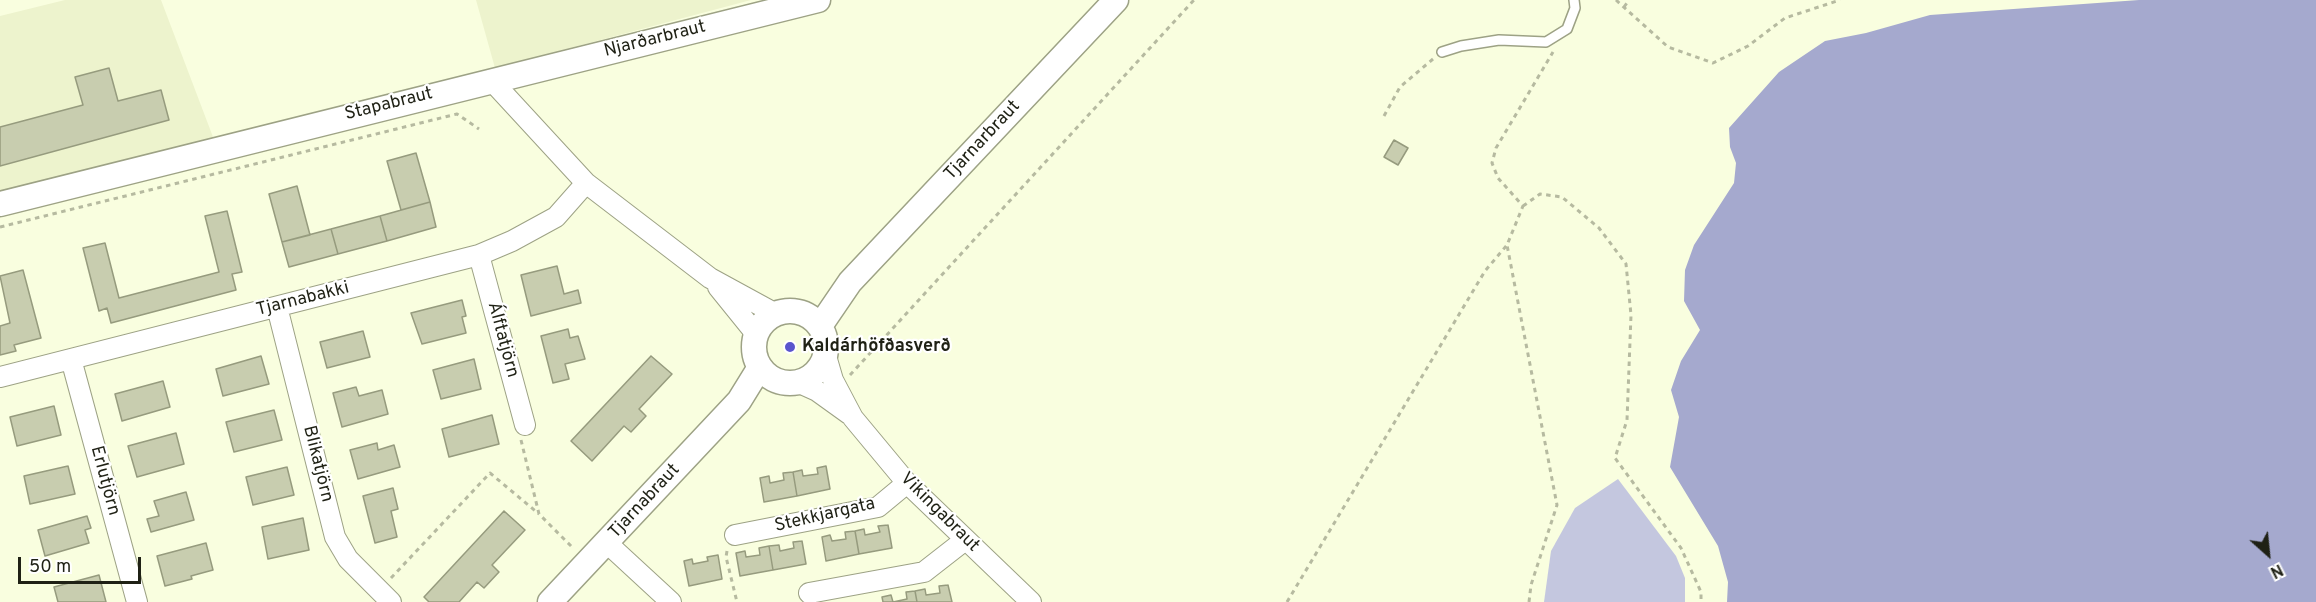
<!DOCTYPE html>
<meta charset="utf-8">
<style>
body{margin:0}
#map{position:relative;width:2316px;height:602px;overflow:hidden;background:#f9fedf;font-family:Overpass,sans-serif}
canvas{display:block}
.north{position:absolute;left:2238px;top:524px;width:60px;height:60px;-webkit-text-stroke:4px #fff;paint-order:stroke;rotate:153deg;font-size:16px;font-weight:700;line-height:24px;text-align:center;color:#1f2115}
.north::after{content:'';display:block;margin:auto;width:21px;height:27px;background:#1f2115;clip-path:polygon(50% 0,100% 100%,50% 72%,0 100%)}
.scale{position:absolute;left:18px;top:557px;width:123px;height:27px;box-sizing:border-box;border:3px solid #1f2115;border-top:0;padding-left:8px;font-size:18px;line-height:21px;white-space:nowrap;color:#1f2115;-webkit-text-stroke:4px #fff;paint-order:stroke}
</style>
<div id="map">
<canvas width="2316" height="602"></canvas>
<div class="north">N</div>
<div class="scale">50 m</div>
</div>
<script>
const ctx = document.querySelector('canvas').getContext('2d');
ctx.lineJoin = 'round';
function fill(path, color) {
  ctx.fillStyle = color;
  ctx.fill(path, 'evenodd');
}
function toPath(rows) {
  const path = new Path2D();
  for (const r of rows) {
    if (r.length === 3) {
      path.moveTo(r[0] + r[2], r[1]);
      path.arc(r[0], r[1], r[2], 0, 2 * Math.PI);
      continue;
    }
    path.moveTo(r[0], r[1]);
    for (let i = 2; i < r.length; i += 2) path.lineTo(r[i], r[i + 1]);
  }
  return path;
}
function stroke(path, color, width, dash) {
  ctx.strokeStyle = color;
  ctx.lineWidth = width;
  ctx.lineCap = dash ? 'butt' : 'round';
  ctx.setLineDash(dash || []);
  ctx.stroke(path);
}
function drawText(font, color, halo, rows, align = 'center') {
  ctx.font = font + ' Overpass,sans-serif';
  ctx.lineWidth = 4.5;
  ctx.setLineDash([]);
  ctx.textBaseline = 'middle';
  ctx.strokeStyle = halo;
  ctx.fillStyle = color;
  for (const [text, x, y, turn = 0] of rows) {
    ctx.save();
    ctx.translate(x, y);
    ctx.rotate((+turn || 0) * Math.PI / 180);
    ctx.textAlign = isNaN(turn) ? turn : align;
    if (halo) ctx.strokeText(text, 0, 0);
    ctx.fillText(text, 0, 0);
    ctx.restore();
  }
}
fill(toPath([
 [65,0,161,0,213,137,196,152,0,201,0,16],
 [476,0,751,0,495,68]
]), '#edf3cd');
fill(toPath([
 [1618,479,1676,556,1685,578,1685,602,1544,602,1551,551,1575,508]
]), '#c4c7df');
fill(toPath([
 [2139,0,2316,0,2316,602,1727,602,1728,582,1718,546,1670,467,1679,417,1671,390,1681,361,1700,330,1684,301,1685,270,1694,245,1734,183,1736,163,1730,147,1729,128,1779,72,1825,41,1866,33,1930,15]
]), '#a5a9ce');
const building = toPath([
 [109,68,118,101,161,90,169,120,0,166,0,127,83,105,75,77,109,68],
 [1394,140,1408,148,1398,165,1384,157,1394,140],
 [416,153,430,202,401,210,387,161,416,153],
 [297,186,310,235,282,242,269,194,297,186],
 [430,202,436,227,387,241,380,216,430,202],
 [227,211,242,272,232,274,236,290,111,323,107,308,99,311,83,248,105,243,119,298,219,272,205,216,227,211],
 [380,216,387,241,338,254,331,229,380,216],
 [331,229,338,254,289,267,282,242,331,229],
 [557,266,564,294,578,290,581,303,531,316,521,275,557,266],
 [23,270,41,338,14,345,16,351,0,355,0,326,10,323,0,276,23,270],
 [462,300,466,316,462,317,466,333,422,344,411,313,462,300],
 [568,329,570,338,578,336,585,359,565,364,569,379,553,383,541,336,568,329],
 [363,331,370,357,327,368,320,342,363,331],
 [261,356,269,384,223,396,216,369,261,356],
 [651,356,672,374,639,409,646,416,631,432,624,426,592,461,571,441,651,356],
 [474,359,481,389,441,399,433,370,474,359],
 [163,381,170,407,122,421,115,394,163,381],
 [356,387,359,396,382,390,388,414,342,427,333,393,356,387],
 [54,406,61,435,17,446,10,417,54,406],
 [274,410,282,440,234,452,226,422,274,410],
 [492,415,499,444,449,457,442,429,492,415],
 [176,433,184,464,137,477,128,446,176,433],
 [377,443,378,450,394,445,400,467,358,479,350,450,377,443],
 [68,466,75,494,30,504,24,476,68,466],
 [826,466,830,489,797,496,793,472,802,470,803,476,818,474,817,468,826,466],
 [287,467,294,495,253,505,246,477,287,467],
 [793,472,797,496,764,502,760,478,769,476,770,483,784,480,783,473,793,472],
 [393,488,398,509,391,511,397,537,375,543,363,496,393,488],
 [186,492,194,520,151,532,147,519,159,516,154,501,186,492],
 [504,511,525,530,492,565,499,572,484,588,477,582,459,602,429,602,424,597,504,511],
 [87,516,91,528,85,530,89,543,45,556,38,530,87,516],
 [303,518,309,550,268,559,262,527,303,518],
 [888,525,892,548,859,554,855,531,864,529,865,535,880,532,878,526,888,525],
 [855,531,859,554,826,561,822,537,830,535,832,541,846,539,845,532,855,531],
 [802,541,806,564,773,570,769,546,779,545,780,551,794,548,793,542,802,541],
 [206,543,213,570,191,576,192,579,165,586,157,556,206,543],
 [769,546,773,570,740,576,736,553,745,551,746,557,760,555,759,548,769,546],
 [718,555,722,579,689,586,684,561,692,559,693,564,708,561,707,557,718,555],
 [99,575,106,602,58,602,54,587,99,575],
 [948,585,952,602,917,602,915,591,925,589,926,595,940,593,939,586,948,585],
 [915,591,917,602,883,602,882,597,891,595,893,602,907,599,906,592,915,591]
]);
fill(building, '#c8cdaf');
stroke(building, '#969b7e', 1.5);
const service = toPath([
 [1442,52,1461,46,1499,40,1546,42,1567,29,1575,8,1574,0]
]);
const minor = toPath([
 [491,80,586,183,710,278,776,314],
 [479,255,525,425],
 [718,287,756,334],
 [277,307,335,537,348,559,391,602],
 [826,356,833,380,853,418,907,483,1031,602],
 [71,359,137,602],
 [0,377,479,255,512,241,556,217,586,183],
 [797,382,817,391,849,414],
 [735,535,878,507,907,483],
 [607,543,671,602],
 [809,593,924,572,965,540]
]);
const tertiary = toPath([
 [0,204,818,0],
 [790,347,36],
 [820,326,850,282,1116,0],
 [550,602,739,401,760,367]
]);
stroke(service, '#9da285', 12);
stroke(minor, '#9da285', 22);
stroke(tertiary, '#9da285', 27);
stroke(toPath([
 [1616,0,1668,47,1713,63,1748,46,1785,18,1840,0],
 [1624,7,1629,0],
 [1384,116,1400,87,1433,59],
 [1523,206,1540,194,1562,197,1599,228,1626,264,1631,315,1627,420,1615,458,1681,548,1701,592,1701,602],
 [0,227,457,114,479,129],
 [850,375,1194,0],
 [521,440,539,514,574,549],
 [727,551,726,557,737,602],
 [391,578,490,473,539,514],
 [1287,602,1485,271,1507,245],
 [1529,602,1531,585,1557,505,1507,245,1523,206,1498,178,1492,163,1496,148,1553,52]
]), '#b6baa0', 3, [4.5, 4.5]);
stroke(service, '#fff', 9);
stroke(minor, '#fff', 20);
stroke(tertiary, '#fff', 24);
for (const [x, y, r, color] of [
 [790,347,6,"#5a55cd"]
]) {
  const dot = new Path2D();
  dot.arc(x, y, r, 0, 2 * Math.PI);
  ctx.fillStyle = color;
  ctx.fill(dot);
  stroke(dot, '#fff', 2);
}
drawText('18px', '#1f2115', '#fff', [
 ["Njarðarbraut",655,40,-14],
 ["Stapabraut",389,105,-14],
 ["Tjarnarbraut",983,141,-47],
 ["Tjarnabakki",303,300,-14],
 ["Álftatjörn",502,340,75],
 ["Blikatjörn",317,464,76],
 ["Erlutjörn",104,481,75],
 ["Tjarnabraut",645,502,-47],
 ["Vikingabraut",939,513,45],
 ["Stekkjargata",825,516,-13]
]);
drawText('bold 18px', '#1f2115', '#fff', [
 ["Kaldárhöfðasverð",802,347]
], 'left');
</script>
